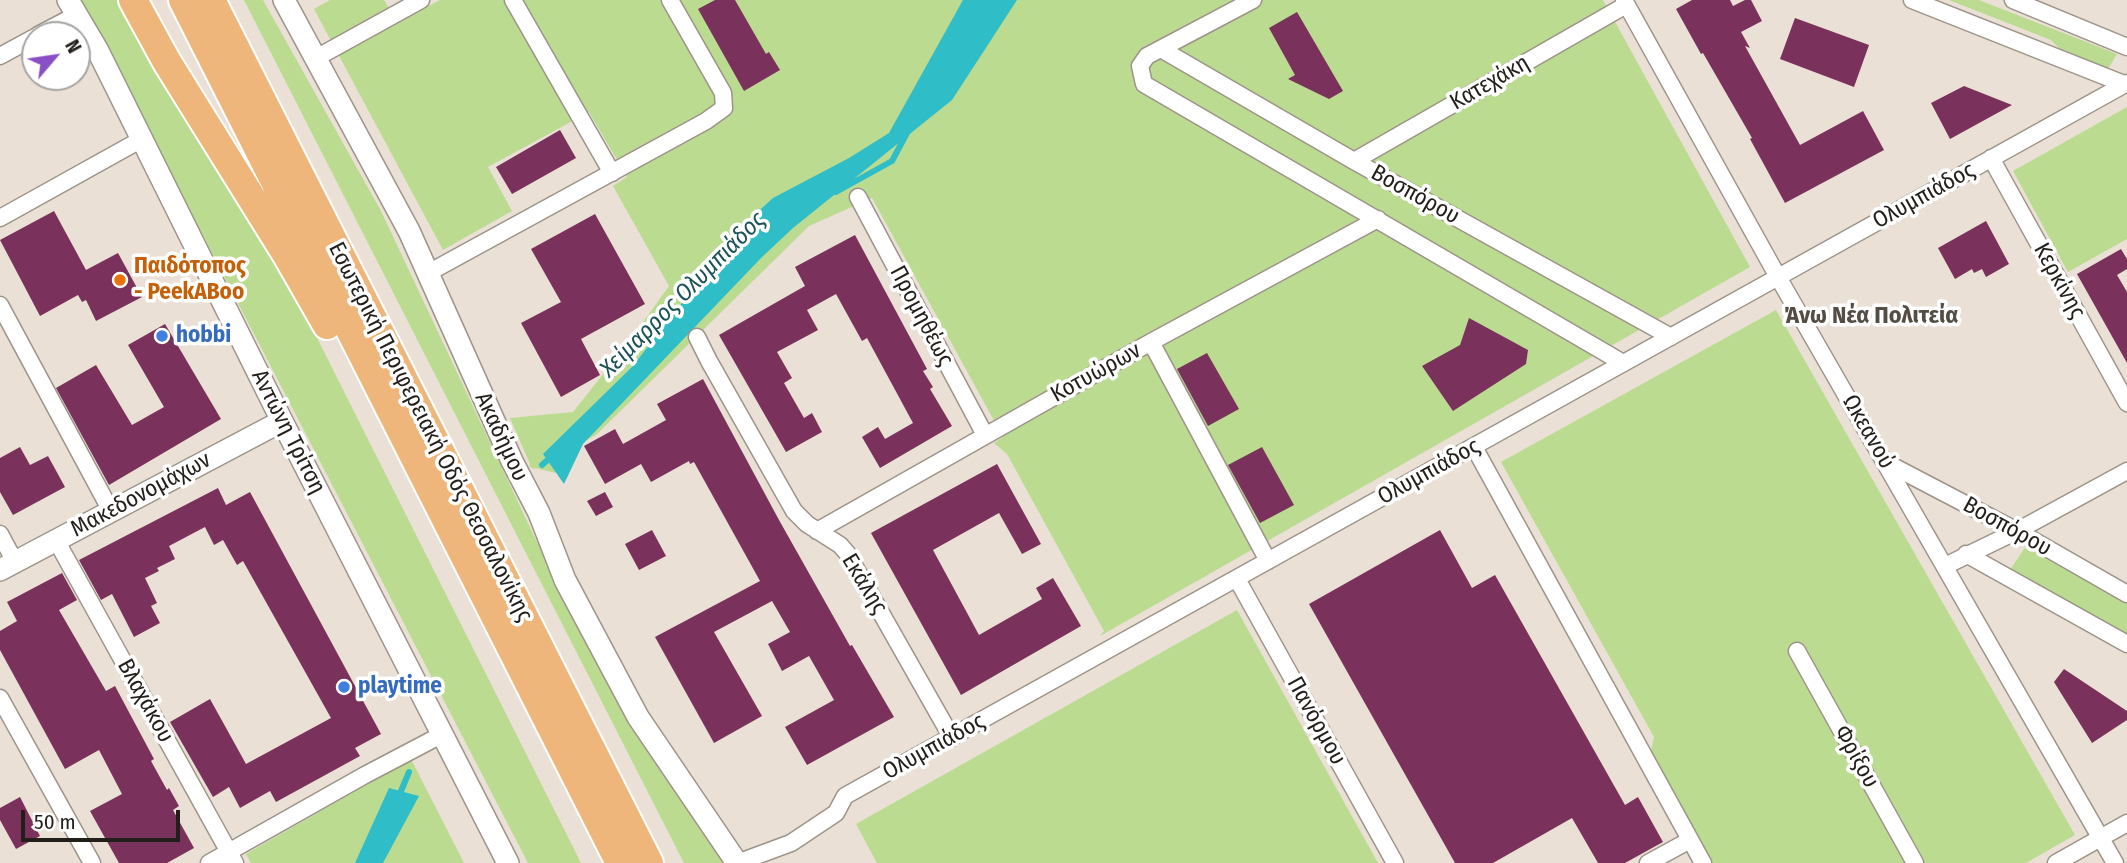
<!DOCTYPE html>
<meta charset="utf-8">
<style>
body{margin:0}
#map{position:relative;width:2127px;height:863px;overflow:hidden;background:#eae0d5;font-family:"Fira Sans Condensed",sans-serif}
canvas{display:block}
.north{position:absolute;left:21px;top:21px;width:70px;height:70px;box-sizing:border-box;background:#fff;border:2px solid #a7a5a3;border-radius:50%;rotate:61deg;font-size:19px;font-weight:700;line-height:28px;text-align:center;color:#221e1a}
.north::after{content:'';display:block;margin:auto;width:24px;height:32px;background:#8b4fc5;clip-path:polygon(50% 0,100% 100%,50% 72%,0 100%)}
.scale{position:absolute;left:21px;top:810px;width:159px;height:32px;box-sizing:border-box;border:4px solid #221e1a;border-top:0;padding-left:9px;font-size:21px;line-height:24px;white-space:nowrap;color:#221e1a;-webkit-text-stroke:5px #fff;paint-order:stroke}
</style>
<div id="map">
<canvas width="2127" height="863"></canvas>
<div class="north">N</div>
<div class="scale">50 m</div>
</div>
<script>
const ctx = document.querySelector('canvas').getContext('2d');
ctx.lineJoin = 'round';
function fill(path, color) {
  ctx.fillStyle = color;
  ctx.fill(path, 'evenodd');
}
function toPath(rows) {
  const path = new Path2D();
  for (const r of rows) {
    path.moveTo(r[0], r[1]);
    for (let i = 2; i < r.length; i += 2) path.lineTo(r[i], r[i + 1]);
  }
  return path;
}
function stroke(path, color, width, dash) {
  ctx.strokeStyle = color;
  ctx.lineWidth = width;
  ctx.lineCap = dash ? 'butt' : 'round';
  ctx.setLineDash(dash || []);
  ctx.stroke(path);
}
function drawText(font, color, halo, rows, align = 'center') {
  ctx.font = font + ' "Fira Sans Condensed",sans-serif';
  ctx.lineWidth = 7;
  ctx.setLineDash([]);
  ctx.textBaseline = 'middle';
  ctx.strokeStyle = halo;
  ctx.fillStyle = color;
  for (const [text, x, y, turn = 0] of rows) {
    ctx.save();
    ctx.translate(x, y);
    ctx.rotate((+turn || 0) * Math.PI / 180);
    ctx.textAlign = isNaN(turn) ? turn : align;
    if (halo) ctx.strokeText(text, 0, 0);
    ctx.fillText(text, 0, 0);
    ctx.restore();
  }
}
fill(toPath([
 [81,0,120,0,199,125,303,310,581,863,528,863],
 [244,0,263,0,381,211,534,536,613,688,724,863,684,863],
 [330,0,384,0,398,22,440,0,1603,0,1750,267,1100,636,1104,631,1007,454,994,443,1003,437,872,198,809,226,596,435,585,441,556,473,535,468,533,469,529,466,530,464,510,418,573,412,631,339,669,286,613,186,627,177,589,112,488,167,512,211,443,250,314,9],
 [1949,0,1979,0,2117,54,2108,69,2059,48,2051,40],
 [2127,107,2127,239,2068,272,2013,171],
 [1776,310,2075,835,2026,863,1710,863,1650,755,1654,737,1501,462],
 [2026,546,2127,604,2127,636,2010,570],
 [1237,610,1378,863,877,863,856,824],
 [411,759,464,863,251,863,246,854]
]), '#bbdb91');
fill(toPath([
 [963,0,1017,0,952,100,793,228,762,257,583,444,564,484,543,454,632,367,743,225,773,198,849,158,889,133],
 [389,788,419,796,383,863,355,863]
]), '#2fbdc8');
stroke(toPath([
 [836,192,892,161,908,131],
 [542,465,553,455],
 [399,796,409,772]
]), '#2fbdc8', 6);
fill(toPath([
 [715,0,735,0,766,54,769,52,780,70,744,91,698,9],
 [1692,0,1730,0,1733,6,1745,0,1751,0,1762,21,1741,32,1750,48,1745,46,1800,145,1863,111,1884,150,1785,203,1750,139,1752,138,1703,53,1701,54,1676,9],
 [1297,12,1343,91,1329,99,1288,79,1295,75,1269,28],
 [1795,18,1869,45,1854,87,1780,59],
 [1964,86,2012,105,1950,139,1931,103],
 [560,130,576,158,512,194,496,167],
 [54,211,86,270,118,253,142,297,96,321,86,300,82,302,78,295,40,316,0,240],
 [595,214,645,304,581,339,600,375,561,397,521,323,561,302,531,249],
 [1986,221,2009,264,1986,277,1982,269,1974,273,1972,269,1955,279,1938,248],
 [855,235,927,369,923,371,933,387,930,389,952,426,880,468,862,437,878,427,885,439,913,423,867,338,862,341,836,294,807,310,818,330,777,352,792,378,784,383,804,418,812,413,822,432,786,452,719,335,805,286,795,267],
 [2121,249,2127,259,2127,269,2117,275,2127,292,2127,363,2077,274],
 [1469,318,1528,350,1526,364,1453,411,1422,366,1460,345],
 [165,324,221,419,109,485,56,388,96,365,132,425,164,407,128,345],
 [1207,353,1239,409,1208,426,1177,369],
 [703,379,779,520,850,646,852,645,894,717,807,765,785,727,834,700,809,656,782,671,768,644,790,632,772,601,714,632,762,716,714,743,655,637,760,581,694,462,690,464,689,461,651,482,641,464,605,484,584,446,615,429,623,444,666,420,657,404],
 [20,447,30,465,48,456,65,487,13,515,0,492,0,458],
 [1262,447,1294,505,1260,523,1228,465],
 [997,464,1041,544,1022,554,999,513,933,550,979,635,1042,599,1036,588,1053,578,1081,626,961,695,871,533],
 [218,488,226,505,250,492,381,734,355,748,360,756,276,802,270,791,240,808,229,787,213,797,170,722,210,699,246,764,331,718,243,561,237,565,223,540,214,545,205,527,169,546,175,559,157,568,159,571,145,578,157,603,151,606,160,623,134,637,112,594,101,600,79,560],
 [605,492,613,507,596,516,587,501],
 [652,530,666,556,639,570,625,544],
 [1440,530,1472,588,1495,575,1625,805,1638,797,1663,842,1625,863,1598,863,1572,818,1493,863,1455,863,1309,604],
 [62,573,77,600,59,610,106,691,115,686,154,759,151,761,167,790,169,788,179,806,173,810,194,848,167,863,119,863,90,811,122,794,99,750,65,769,0,650,0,631,17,621,7,602],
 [2064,669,2127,711,2127,720,2092,743,2054,682],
 [20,797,40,836,16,849,0,820,0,808]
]), '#7a315c');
const minor = toPath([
 [513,0,612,173],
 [1253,0,1147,56,1140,66,1144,84,1623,363],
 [1624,0,1778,277,2115,863],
 [1912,0,2124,84],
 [2013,0,2127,47],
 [38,35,78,14],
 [1161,49,1354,161,1671,337],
 [0,56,35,37],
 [316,58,421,0],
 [1991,158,2127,403],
 [1354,161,1626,5],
 [858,197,985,435],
 [0,218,142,139],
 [428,273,706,121,724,108,723,93,670,0],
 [0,305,111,511],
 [697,337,709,361,794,511,807,524,840,545,847,553,952,738],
 [1151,342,1268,561],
 [1474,447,1703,863],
 [1885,462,2017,531,2127,594],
 [817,531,1151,342,1378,219],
 [0,534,15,562],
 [56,540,235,863],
 [1966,554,2127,644],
 [1945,566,2017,531,2127,471],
 [1237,579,1395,863],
 [1797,651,1915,863],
 [0,698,92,863],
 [209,863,365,775,443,734],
 [737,863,791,843,836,813,845,796,2127,83],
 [1648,863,1690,840],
 [2056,863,2127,823]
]);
const tertiary = toPath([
 [68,0,97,49,282,421,508,863],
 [284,0,409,231,512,461,539,513,565,580,638,717,737,863],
 [0,570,282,421]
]);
const trunk = toPath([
 [133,0,167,62,287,255,327,325],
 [183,0,620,863],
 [211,0,649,863]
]);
stroke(minor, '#9d9489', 19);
stroke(tertiary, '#9d9489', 24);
stroke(trunk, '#fff', 32);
stroke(minor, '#fff', 16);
stroke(tertiary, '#fff', 21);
stroke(trunk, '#efb67c', 28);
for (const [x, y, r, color] of [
 [120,280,7,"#e8710a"],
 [162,336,7,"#3f7fe0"],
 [344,687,7,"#3f7fe0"]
]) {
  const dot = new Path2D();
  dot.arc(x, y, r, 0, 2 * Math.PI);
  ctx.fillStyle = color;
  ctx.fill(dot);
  stroke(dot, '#fff', 2.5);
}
drawText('23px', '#221e1a', '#fff', [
 ["Κατεχάκη",1490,83,-30],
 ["Βοσπόρου",1415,195,29],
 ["Ολυμπιάδος",1924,196,-29],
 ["Κερκίνης",2059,281,61],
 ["Προμηθέως",921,316,62],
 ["Κοτυώρων",1096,373,-29],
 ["Αντώνη Τρίτση",288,432,63],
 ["Εσωτερική Περιφερειακή Οδός Θεσσαλονίκης",430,432,63],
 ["Ωκεανού",1868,432,60],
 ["Ακαδήμου",501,437,65],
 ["Ολυμπιάδος",1429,472,-29],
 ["Μακεδονομάχων",141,495,-28],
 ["Βοσπόρου",2007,527,29],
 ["Εκάλης",864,584,59],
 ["Βλαχάκου",145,701,61],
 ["Πανόρμου",1316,721,61],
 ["Ολυμπιάδος",934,747,-29],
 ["Φρίξου",1856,757,61]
]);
drawText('bold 23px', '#c56008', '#fff', [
 ["Παιδότοπος",134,267],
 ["- PeekABoo",134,293]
], 'left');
drawText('bold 23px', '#366cbe', '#fff', [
 ["hobbi",176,336],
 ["playtime",358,687]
], 'left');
drawText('italic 24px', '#1a5257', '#fff', [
 ["Χείμαρρος Ολυμπιάδος",683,295,-45]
]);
drawText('bold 24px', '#544d43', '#fff', [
 ["Άνω Νέα Πολιτεία",1871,316]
]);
</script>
